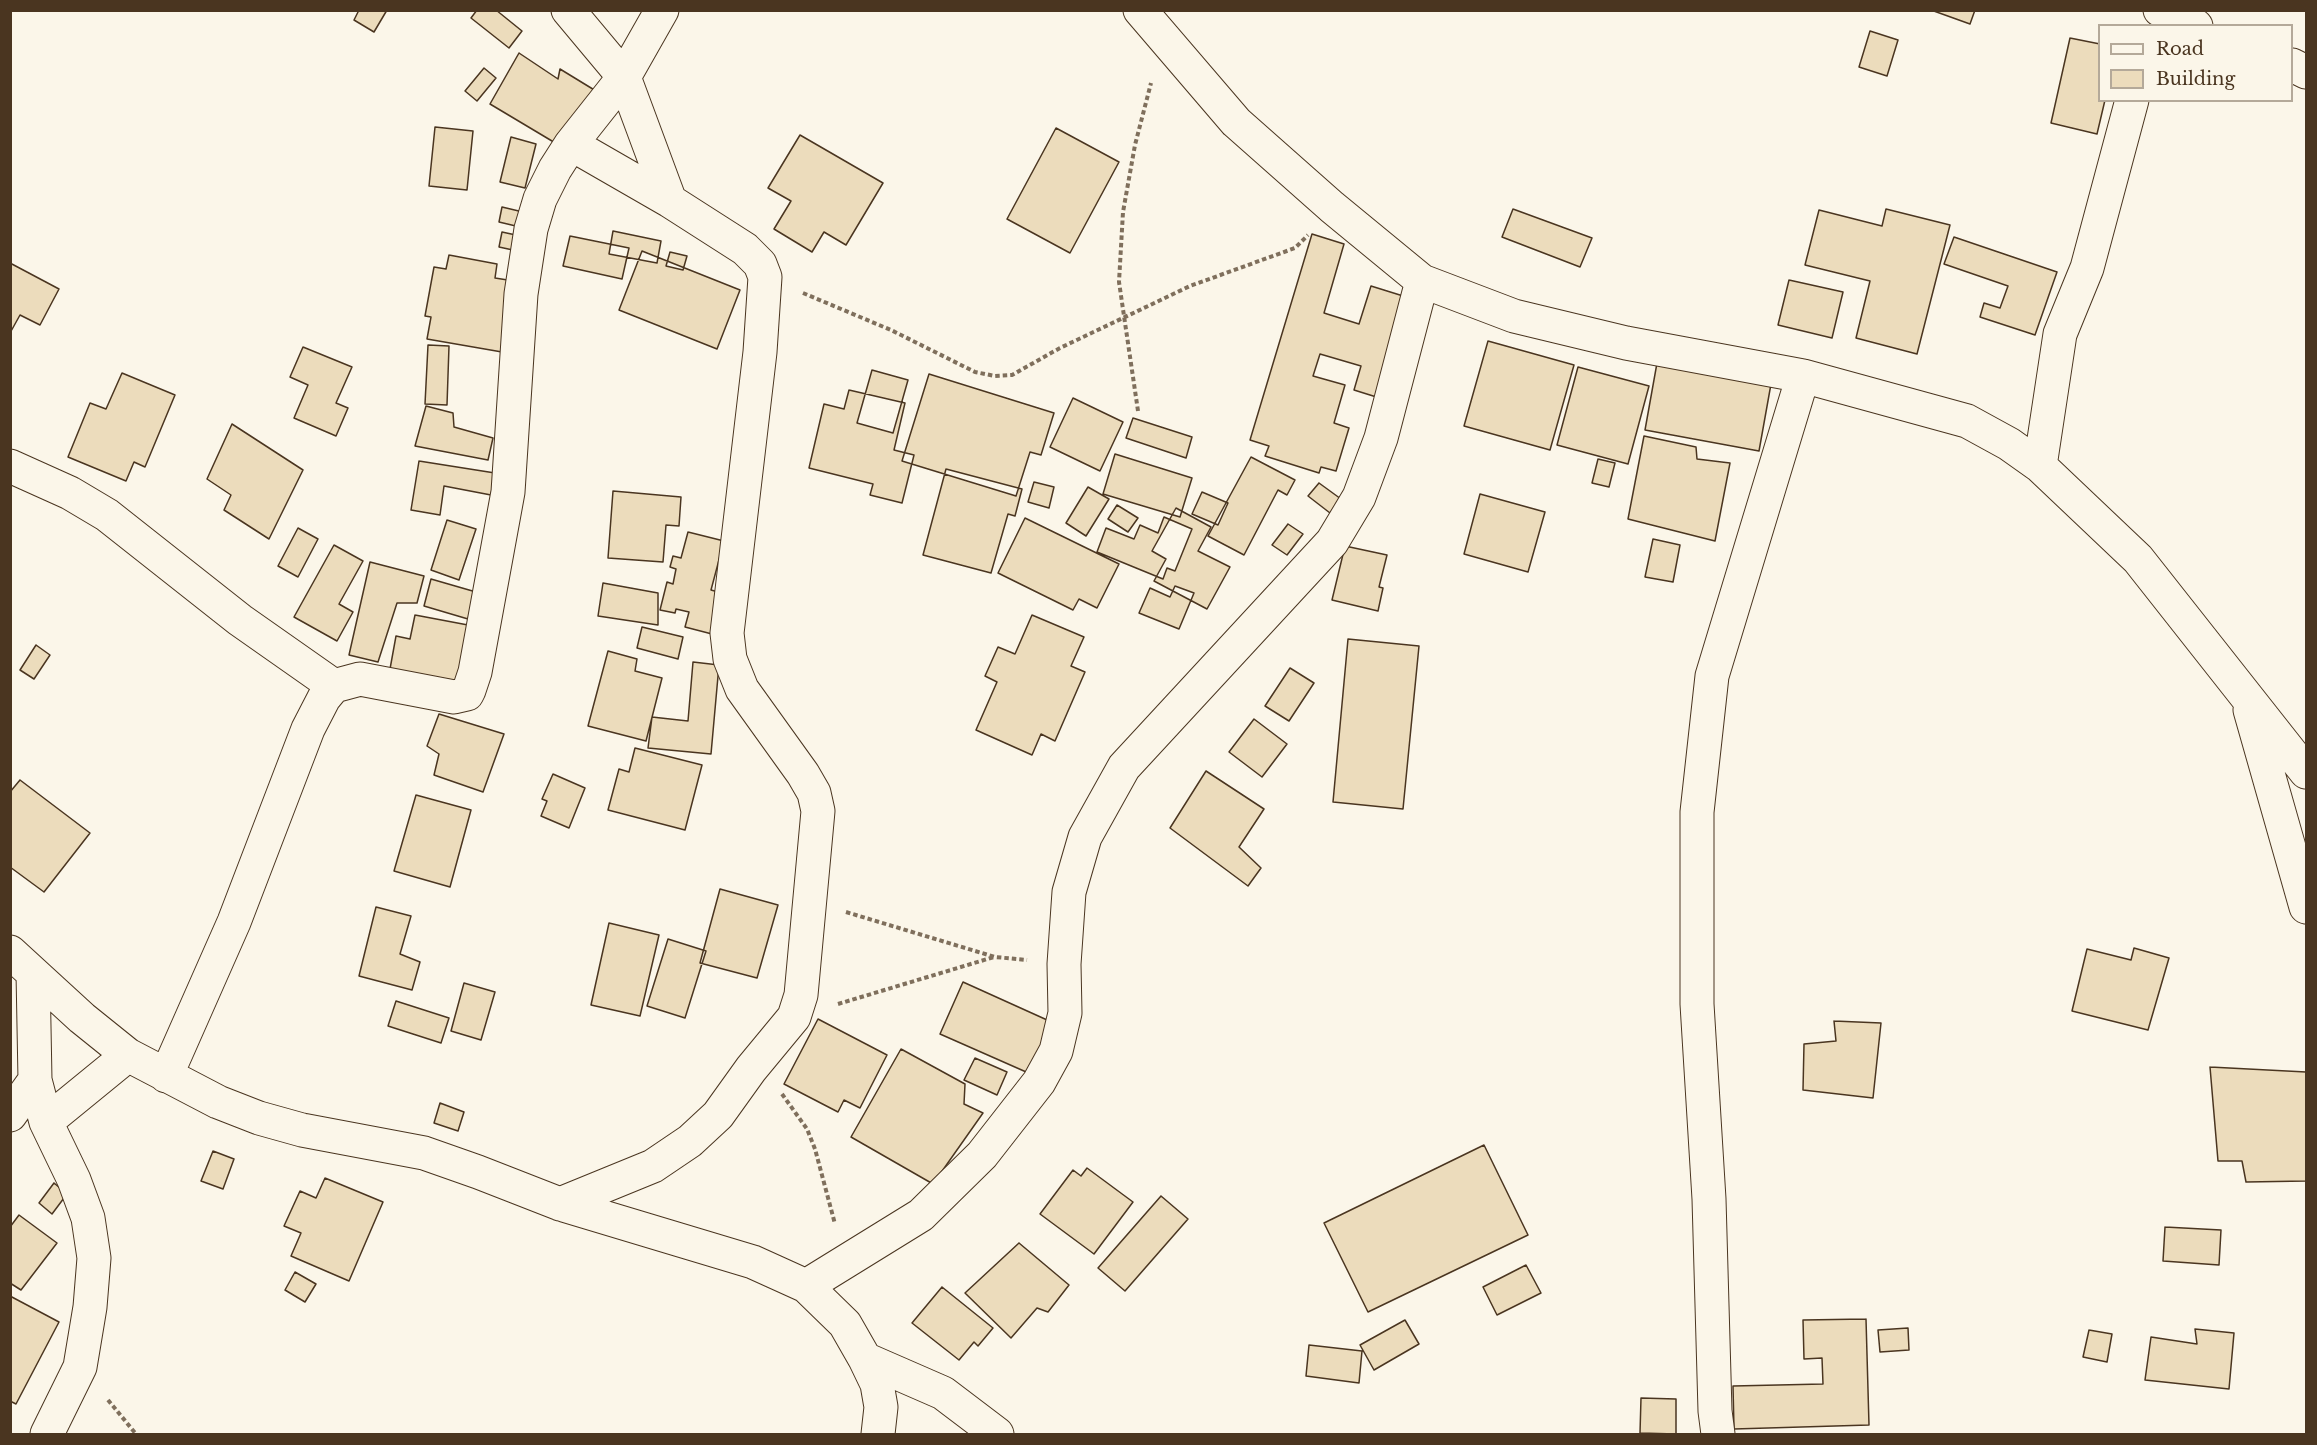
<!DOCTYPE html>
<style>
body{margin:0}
#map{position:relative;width:2317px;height:1445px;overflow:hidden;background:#fbf6e9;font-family:"Libre Baskerville",serif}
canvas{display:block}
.frame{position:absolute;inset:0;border:12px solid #4a3520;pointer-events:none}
.legend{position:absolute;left:2098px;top:24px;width:195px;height:78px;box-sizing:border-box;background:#fbf6e9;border:2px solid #b4a999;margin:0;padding:8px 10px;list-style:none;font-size:18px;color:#4a3520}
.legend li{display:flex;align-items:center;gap:12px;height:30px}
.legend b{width:30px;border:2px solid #b4a999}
</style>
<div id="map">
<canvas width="2317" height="1445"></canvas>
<div class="frame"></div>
<ul class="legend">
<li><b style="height:8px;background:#fbf6e9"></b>Road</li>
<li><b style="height:16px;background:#ecdcbc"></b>Building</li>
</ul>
</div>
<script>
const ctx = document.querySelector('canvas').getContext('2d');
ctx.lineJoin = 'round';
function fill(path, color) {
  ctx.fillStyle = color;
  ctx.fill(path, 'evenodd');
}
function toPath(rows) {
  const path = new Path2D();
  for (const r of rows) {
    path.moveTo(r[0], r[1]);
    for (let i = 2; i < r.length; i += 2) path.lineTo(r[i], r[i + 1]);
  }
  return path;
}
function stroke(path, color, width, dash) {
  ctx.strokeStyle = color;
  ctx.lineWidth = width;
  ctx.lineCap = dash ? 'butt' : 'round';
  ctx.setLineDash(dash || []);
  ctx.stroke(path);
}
const building = toPath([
 [359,10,387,10,374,32,354,20,359,10],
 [477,10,496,10,522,31,509,48,471,18,477,10],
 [1931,10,1975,10,1970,24,1931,10],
 [1870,31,1898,40,1887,76,1859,67,1870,31],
 [2070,38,2100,44,2100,100,2105,100,2097,134,2051,123,2070,38],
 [519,53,558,79,560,69,596,91,557,144,490,104,519,53],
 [484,68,496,78,477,101,465,91,484,68],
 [435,127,473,131,467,190,429,186,435,127],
 [1056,128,1119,162,1070,253,1007,219,1056,128],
 [800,135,883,183,846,245,824,232,812,252,774,229,791,201,768,188,800,135],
 [511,137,536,144,525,188,500,182,511,137],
 [502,207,523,212,520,227,499,222,502,207],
 [1513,209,1592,238,1580,267,1502,237,1513,209],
 [1886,209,1950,225,1917,354,1856,338,1870,281,1805,265,1819,210,1882,226,1886,209],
 [613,231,661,241,657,263,609,254,613,231],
 [502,232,525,237,522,252,499,247,502,232],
 [1312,234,1344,244,1324,313,1359,324,1371,286,1416,300,1386,400,1354,390,1361,366,1320,354,1313,376,1345,385,1334,423,1349,428,1336,471,1321,467,1319,473,1265,456,1269,446,1250,440,1312,234],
 [570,236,629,248,622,279,563,266,570,236],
 [1954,237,2057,272,2035,335,1980,317,1984,303,2000,308,2008,286,1944,264,1954,237],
 [642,251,740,290,717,349,619,310,642,251],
 [670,252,687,256,683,270,666,266,670,252],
 [449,255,497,264,495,278,514,281,502,352,427,339,431,317,425,316,434,267,446,269,449,255],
 [10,263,59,289,40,325,20,315,10,333,10,263],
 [1789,280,1843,292,1832,338,1778,325,1789,280],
 [1488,341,1574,365,1550,450,1464,426,1488,341],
 [428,345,449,346,447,405,425,404,428,345],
 [303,347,352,367,336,403,348,408,336,436,294,418,308,385,290,377,303,347],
 [1657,363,1771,384,1759,451,1645,430,1657,363],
 [1578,367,1649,386,1628,464,1557,445,1578,367],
 [872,370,908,380,893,433,857,423,872,370],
 [122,373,175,395,145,467,134,462,126,481,68,457,90,403,106,409,122,373],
 [929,374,1054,413,1041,455,1030,452,1016,496,902,461,929,374],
 [849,390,905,403,894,450,914,455,902,503,870,495,873,484,809,468,824,404,844,409,849,390],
 [1073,398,1123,422,1100,471,1050,447,1073,398],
 [426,406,453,413,454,427,493,438,488,460,415,446,426,406],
 [1133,418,1192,437,1186,458,1126,438,1133,418],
 [232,424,303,470,269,539,224,510,231,495,207,479,232,424],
 [1644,436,1696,447,1697,459,1730,463,1715,541,1628,519,1644,436],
 [1115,454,1192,478,1180,517,1103,494,1115,454],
 [1251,457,1295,480,1287,495,1278,490,1244,555,1208,536,1251,457],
 [1598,459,1615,463,1609,487,1592,483,1598,459],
 [419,461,495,473,491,495,444,486,440,515,411,510,419,461],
 [946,469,1022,489,1015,516,1008,514,991,573,923,555,946,469],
 [1034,482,1054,487,1049,508,1028,502,1034,482],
 [1319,483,1341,499,1330,513,1308,496,1319,483],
 [1088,487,1109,499,1086,536,1066,523,1088,487],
 [613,491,681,497,679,526,666,525,663,562,608,558,613,491],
 [1202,492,1228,503,1218,525,1192,514,1202,492],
 [1480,494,1545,512,1528,572,1464,554,1480,494],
 [1117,505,1138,518,1128,532,1108,519,1117,505],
 [1176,508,1211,527,1198,551,1230,567,1207,609,1154,581,1166,559,1152,551,1176,508],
 [1164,517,1192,529,1175,571,1167,568,1163,579,1097,552,1106,528,1134,539,1140,525,1158,533,1164,517],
 [1025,518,1119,564,1097,608,1079,599,1073,610,998,573,1025,518],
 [447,520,476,529,459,580,431,570,447,520],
 [1288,524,1303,534,1287,555,1272,545,1288,524],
 [298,528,318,539,298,577,278,566,298,528],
 [688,532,724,541,711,590,722,593,712,634,685,627,689,612,676,609,675,613,660,610,667,582,673,584,676,569,670,567,673,556,681,558,688,532],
 [1653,539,1680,545,1673,582,1645,577,1653,539],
 [334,545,363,561,339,604,353,612,337,641,294,617,334,545],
 [1345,546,1387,555,1379,587,1383,588,1378,611,1332,600,1345,546],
 [370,562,424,576,417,603,397,603,378,662,349,655,370,562],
 [431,579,476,592,468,619,424,606,431,579],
 [603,583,658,593,658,625,598,616,603,583],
 [1175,586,1194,593,1179,629,1139,613,1150,588,1170,597,1175,586],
 [415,615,468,625,457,681,390,669,396,636,410,639,415,615],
 [1032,615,1084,637,1071,666,1085,672,1055,741,1041,734,1032,755,976,730,997,682,985,676,998,647,1015,654,1032,615],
 [642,627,683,637,678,659,637,648,642,627],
 [1348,639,1419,646,1403,809,1333,802,1348,639],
 [36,645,50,655,34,679,20,670,36,645],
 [608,651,637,659,635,671,662,678,646,741,588,726,608,651],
 [693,662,719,665,711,754,648,748,652,717,688,721,693,662],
 [1290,668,1314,683,1289,721,1265,706,1290,668],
 [439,714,504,734,483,792,434,775,439,754,427,746,439,714],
 [1254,719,1287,744,1262,777,1229,752,1254,719],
 [635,748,702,765,685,830,608,810,619,769,629,772,635,748],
 [1206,771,1264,809,1239,847,1261,868,1248,886,1170,828,1206,771],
 [553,774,585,788,569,828,541,816,547,801,542,799,553,774],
 [20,780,90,833,44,892,10,867,10,792,20,780],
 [416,795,471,810,450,887,394,871,416,795],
 [720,889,778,905,757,978,700,963,720,889],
 [376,907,411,916,400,954,420,962,412,990,359,976,376,907],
 [609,923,659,935,640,1016,591,1005,609,923],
 [668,939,706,951,685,1018,647,1006,668,939],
 [2134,948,2169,958,2148,1030,2072,1011,2087,949,2131,960,2134,948],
 [963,982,1056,1024,1033,1075,940,1034,963,982],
 [464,983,495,992,481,1040,451,1031,464,983],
 [396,1001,449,1018,441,1043,388,1026,396,1001],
 [818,1019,887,1055,860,1108,844,1100,838,1112,784,1084,818,1019],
 [1834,1021,1881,1023,1873,1098,1803,1090,1804,1044,1836,1041,1834,1021],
 [901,1049,965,1084,964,1104,983,1113,933,1184,851,1137,901,1049],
 [975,1058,1007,1072,997,1095,964,1080,975,1058],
 [2210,1067,2306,1072,2306,1181,2246,1182,2242,1161,2218,1161,2210,1067],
 [440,1103,464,1112,458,1131,434,1123,440,1103],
 [1484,1145,1528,1235,1368,1312,1324,1223,1484,1145],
 [213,1151,234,1159,223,1189,201,1181,213,1151],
 [1087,1168,1133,1202,1094,1254,1040,1214,1073,1170,1081,1176,1087,1168],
 [325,1178,383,1202,349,1281,291,1256,301,1233,284,1226,300,1191,316,1198,325,1178],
 [54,1183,67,1194,52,1214,39,1203,54,1183],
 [1161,1196,1188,1219,1125,1291,1098,1268,1161,1196],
 [19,1215,57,1243,21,1290,10,1283,10,1227,19,1215],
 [2165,1227,2221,1230,2219,1265,2163,1261,2165,1227],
 [1019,1243,1069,1285,1048,1312,1037,1308,1011,1338,965,1293,1019,1243],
 [1526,1265,1541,1293,1497,1315,1483,1287,1526,1265],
 [295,1272,316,1284,305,1302,285,1290,295,1272],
 [942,1287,993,1328,978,1346,974,1342,959,1360,912,1323,942,1287],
 [10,1296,59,1322,16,1404,10,1401,10,1296],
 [1866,1319,1869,1425,1734,1429,1733,1386,1823,1384,1822,1358,1804,1359,1803,1320,1866,1319],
 [1405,1320,1419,1344,1374,1370,1360,1345,1405,1320],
 [1908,1328,1909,1350,1880,1352,1878,1330,1908,1328],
 [2195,1329,2234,1333,2229,1389,2145,1380,2151,1337,2197,1344,2195,1329],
 [2089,1330,2112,1334,2107,1362,2083,1357,2089,1330],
 [1309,1345,1362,1351,1359,1383,1306,1376,1309,1345],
 [1641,1398,1676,1399,1676,1434,1640,1433,1641,1398]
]);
fill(building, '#ecdcbc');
stroke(building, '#4a3520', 1.5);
const street = toPath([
 [568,10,624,77,670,201],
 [1140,10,1236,122,1332,207,1422,281,1514,316,1626,343,1803,376,1967,421,2009,444,2040,466,2138,559,2306,772],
 [2160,10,2196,26],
 [2292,65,2306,72],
 [10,466,70,493,107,515,240,620,334,686],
 [2040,466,2060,334,2087,268,2132,100],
 [2250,710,2306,907],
 [10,952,82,1018,128,1055,218,1102,259,1118,302,1130,424,1153,478,1172,560,1204,753,1262,806,1286,845,1324,865,1359,877,1384,881,1407,878,1434],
 [33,973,35,1080,46,1122,74,1180,88,1218,94,1258,90,1307,80,1367,47,1434],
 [166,1076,234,922,308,729,324,698,334,686,360,679,454,697,467,694,469,690,475,672,508,492,521,294,531,229,540,199,555,169,571,144,624,77,662,10],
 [10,1115,35,1080],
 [46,1122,128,1055],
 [560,1204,653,1166,690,1141,718,1115,751,1069,794,1017,801,995,818,811,814,793,803,774,742,689,730,659,727,633,760,352,765,277,760,264,745,249,670,201,571,144],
 [806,1286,921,1215,982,1155,1039,1082,1056,1051,1065,1013,1064,964,1069,892,1085,837,1124,767,1332,542,1359,497,1381,438,1422,281],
 [865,1359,943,1393,997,1434],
 [1718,1434,1715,1411,1709,1199,1697,1004,1697,812,1712,676,1803,376]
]);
stroke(street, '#4a3520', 35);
stroke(toPath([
 [803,293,891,330,975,372,995,376,1012,375,1060,348,1190,286,1295,248,1308,235],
 [1138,411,1119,282,1123,212,1135,145,1151,83],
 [846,912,995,957,1027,960],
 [838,1004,994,957],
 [782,1094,807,1129,815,1149,835,1224],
 [108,1400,136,1434]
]), '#7f6f5c', 4, [4.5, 3]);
stroke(street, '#fbf6e9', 33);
</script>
